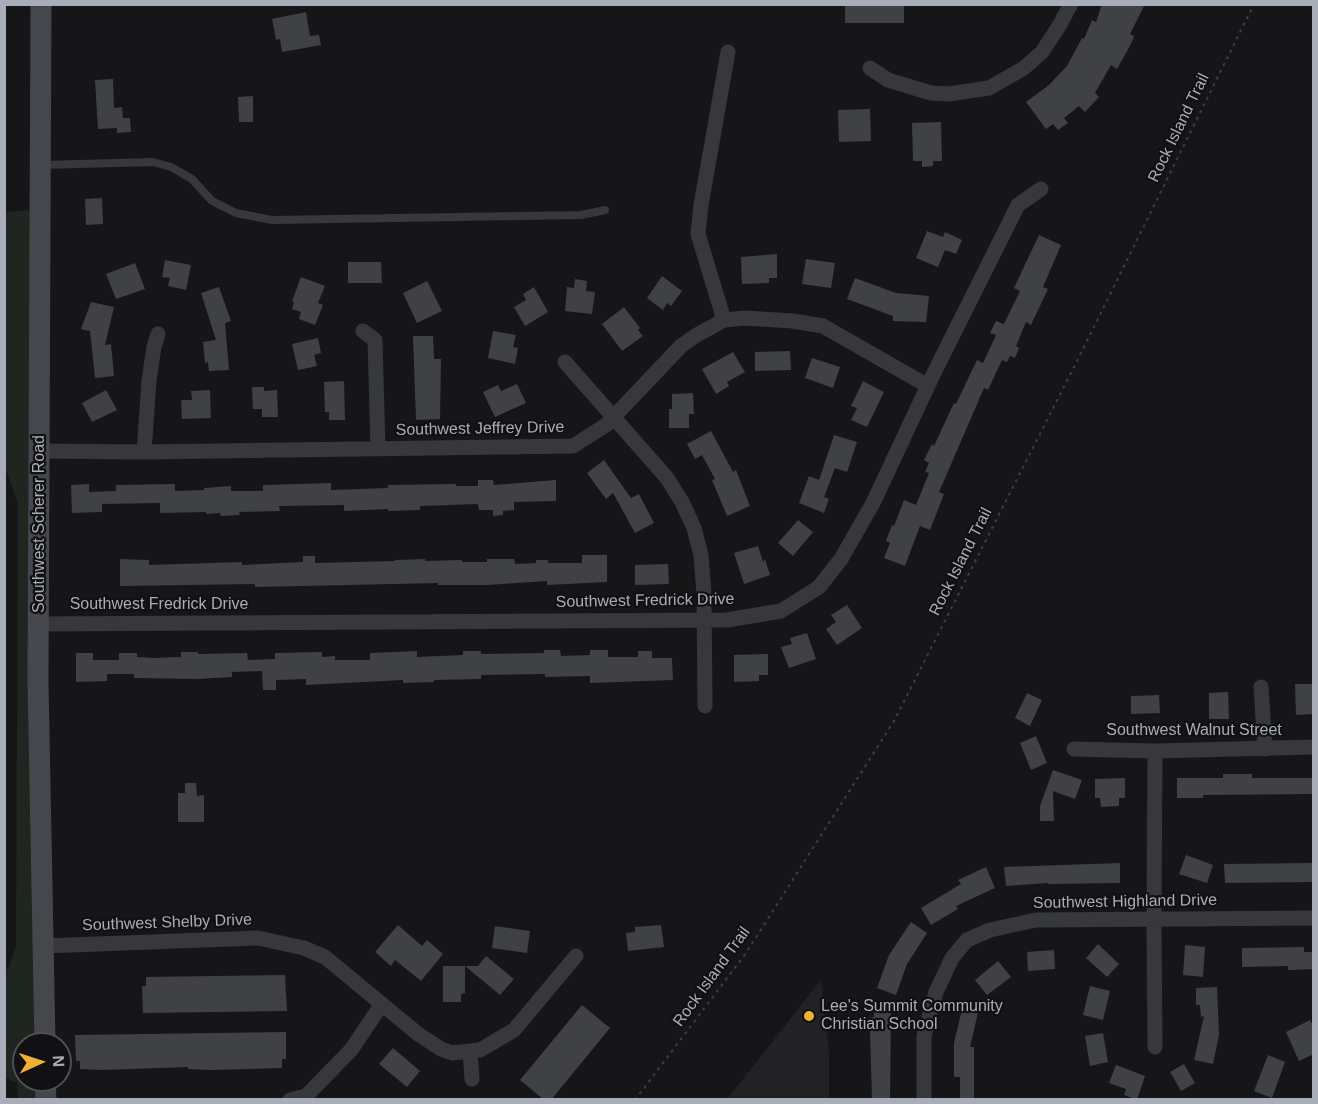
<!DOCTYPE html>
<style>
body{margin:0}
#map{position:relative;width:1318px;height:1104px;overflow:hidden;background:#161618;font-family:Helvetica,sans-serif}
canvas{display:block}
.frame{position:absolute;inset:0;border:6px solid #a8adb8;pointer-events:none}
.north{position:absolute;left:12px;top:1032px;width:60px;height:60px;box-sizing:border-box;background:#111113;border:2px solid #4d4f55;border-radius:50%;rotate:87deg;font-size:16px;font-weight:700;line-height:24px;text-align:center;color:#a8adb8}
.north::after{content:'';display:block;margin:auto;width:21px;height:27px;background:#f2b134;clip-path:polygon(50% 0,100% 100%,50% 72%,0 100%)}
</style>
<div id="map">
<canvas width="1318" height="1104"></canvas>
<div class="frame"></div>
<div class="north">N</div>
</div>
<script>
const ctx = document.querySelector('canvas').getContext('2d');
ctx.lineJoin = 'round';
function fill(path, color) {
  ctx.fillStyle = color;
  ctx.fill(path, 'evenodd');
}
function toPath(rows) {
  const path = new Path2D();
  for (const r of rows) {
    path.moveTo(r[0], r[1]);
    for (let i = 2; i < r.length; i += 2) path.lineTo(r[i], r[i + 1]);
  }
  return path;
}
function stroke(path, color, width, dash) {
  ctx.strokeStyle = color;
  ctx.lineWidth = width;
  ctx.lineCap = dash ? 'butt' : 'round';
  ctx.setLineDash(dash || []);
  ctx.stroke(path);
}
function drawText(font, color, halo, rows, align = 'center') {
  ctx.font = font + ' Helvetica,sans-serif';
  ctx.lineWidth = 4.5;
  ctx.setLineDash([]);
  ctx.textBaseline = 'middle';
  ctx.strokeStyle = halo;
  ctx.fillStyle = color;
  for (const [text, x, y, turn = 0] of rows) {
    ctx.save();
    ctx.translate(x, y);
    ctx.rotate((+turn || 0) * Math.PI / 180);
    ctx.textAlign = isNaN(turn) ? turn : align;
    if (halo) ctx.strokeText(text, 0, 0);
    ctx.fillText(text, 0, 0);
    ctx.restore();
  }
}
fill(toPath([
 [821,980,829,1052,829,1099,727,1099]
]), '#222225');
fill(toPath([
 [31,210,37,1044,24,1044,24,1080,38,1080,38,1099,18,1099,17,1083,5,1078,4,969,8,969,16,947,18,503,4,465,6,362,4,212]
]), '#1e261f');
fill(toPath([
 [845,4,904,4,904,23,845,23],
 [1102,4,1145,4,1130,34,1134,36,1131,44,1117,69,1111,65,1095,93,1099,97,1085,112,1079,106,1064,118,1068,123,1058,130,1053,124,1046,129,1026,102,1049,85,1067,66,1082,38,1084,39,1092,20,1096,22],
 [306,12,310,36,319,35,321,45,282,52,280,39,276,40,272,19],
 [113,79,114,108,122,107,123,118,130,118,131,132,117,133,117,128,98,129,95,80],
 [253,96,253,122,239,122,238,97],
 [870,109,871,141,839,142,838,110],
 [941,122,942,161,933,161,933,166,922,167,922,161,913,161,912,123],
 [102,198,103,224,86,225,85,199],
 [927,231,943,237,945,232,962,240,956,254,945,250,938,267,916,258],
 [1039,235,1061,245,1043,287,1048,289,1031,325,1026,322,1016,346,1019,348,1015,358,1010,356,1007,362,1002,360,988,390,984,388,939,492,944,494,930,530,920,526,905,566,884,558,890,543,886,541,892,525,894,526,904,500,916,505,929,473,925,472,929,463,924,460,932,444,934,446,954,403,956,404,977,360,983,363,996,335,990,333,996,321,1004,324,1020,291,1014,288],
 [777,254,777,278,769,278,769,283,742,284,741,257],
 [806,259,835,263,831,288,802,284],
 [165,260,191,265,186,290,168,286,170,278,162,277],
 [348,262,381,262,382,283,348,283],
 [135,263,145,289,116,299,106,274],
 [662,276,682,291,671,306,667,303,663,310,647,298],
 [301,277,325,286,318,303,323,305,315,325,299,319,301,312,292,309,294,302,292,301],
 [855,278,896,293,929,296,926,322,893,321,893,316,847,299],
 [575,279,587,281,586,291,595,292,592,314,565,311,567,287,574,288],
 [427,281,442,311,417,323,403,293],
 [219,287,231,321,225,323,229,370,209,371,208,362,205,363,203,342,216,340,201,293],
 [534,287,548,312,525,326,514,307,526,300,523,294],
 [91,302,114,307,105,345,111,344,114,376,95,378,90,331,81,329],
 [624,307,640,328,638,330,643,336,622,351,602,324],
 [493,331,516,335,513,347,518,348,515,364,488,358],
 [413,336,433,336,434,359,441,359,440,419,416,420],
 [318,338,321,353,314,355,317,366,298,370,292,344],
 [790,351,791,370,755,371,755,352],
 [733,352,745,372,727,382,729,386,716,394,702,369],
 [812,358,840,367,833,388,805,378],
 [344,381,345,420,329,420,329,412,325,412,324,382],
 [863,381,884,392,867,427,851,420,857,408,851,406],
 [517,384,526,403,495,417,483,392,498,385,501,391],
 [252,387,264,387,264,391,277,390,278,417,262,417,262,409,253,409],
 [106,390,117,410,92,422,82,403],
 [210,390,211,418,182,419,181,400,192,400,191,391],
 [693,393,694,414,689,414,689,428,669,428,669,409,672,409,672,394],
 [711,431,733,472,736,470,750,506,727,516,712,480,715,479,702,455,695,459,687,444],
 [834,435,857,442,847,472,835,468,824,497,829,499,824,513,799,503,809,476,819,480],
 [604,460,631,498,639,494,654,523,635,533,613,493,606,499,587,473],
 [478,480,493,480,494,485,556,480,556,501,514,502,514,510,503,511,503,515,493,516,493,510,479,510,478,504,420,506,420,510,388,511,388,509,344,511,344,505,279,506,280,511,239,512,240,515,221,516,220,513,206,514,206,512,160,513,160,503,102,504,102,512,72,513,71,485,89,484,89,492,116,491,116,485,175,484,175,491,204,490,204,488,231,486,231,491,263,491,263,485,331,483,331,490,388,488,388,485,456,484,456,486,478,486],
 [798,520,813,532,793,556,778,543],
 [758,546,763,562,765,559,770,575,744,584,734,553],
 [582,555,607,555,607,582,547,585,547,581,487,585,438,585,438,583,255,587,255,584,120,586,120,559,149,560,149,565,242,562,242,565,303,562,303,556,315,556,315,563,395,561,395,560,425,559,425,561,462,560,462,562,487,562,487,559,514,559,515,564,536,563,536,560,548,560,548,563,582,563],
 [668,564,669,584,635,585,635,565],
 [847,605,862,628,837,645,826,629,836,622,831,615],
 [807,633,816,659,789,668,781,647,792,644,790,638],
 [544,650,560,650,561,656,590,655,590,650,608,650,608,657,638,657,638,651,652,651,652,658,672,658,673,680,590,683,590,676,545,677,545,674,481,675,481,679,434,680,434,682,403,683,403,680,306,685,306,679,276,680,276,690,263,690,262,671,232,672,232,677,198,679,134,678,134,674,107,674,107,681,76,682,76,653,93,653,93,660,119,660,119,653,137,653,137,657,153,658,181,657,181,652,198,652,198,654,247,653,248,660,275,659,275,653,322,652,322,657,335,656,335,660,370,660,370,653,417,651,417,657,463,655,463,651,481,651,481,654,544,653],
 [768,654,768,675,759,675,759,681,734,682,734,655],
 [1295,684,1314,684,1314,714,1296,715],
 [1228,692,1229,719,1209,719,1209,693],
 [1027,693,1042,700,1030,726,1015,718],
 [1159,695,1160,713,1131,714,1131,696],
 [1036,736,1047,763,1031,770,1020,743],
 [1053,770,1082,780,1075,799,1053,791,1054,821,1040,821,1040,806],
 [1223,774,1252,774,1252,778,1314,778,1314,794,1203,795,1203,798,1177,798,1177,778,1223,778],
 [1125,778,1125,798,1119,798,1119,806,1101,807,1100,798,1095,798,1095,779],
 [185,783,196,783,197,796,204,795,204,822,178,822,178,793,185,793],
 [1186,855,1213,865,1207,883,1179,874],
 [1120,863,1120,883,1048,884,1048,883,1006,886,1004,867],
 [1314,863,1314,882,1225,883,1224,864],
 [986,867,995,888,956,906,958,909,931,925,921,908,961,884,958,880],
 [911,922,927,933,907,964,896,995,877,988,889,955],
 [398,925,422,946,427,940,443,954,421,981,395,960,391,966,375,952],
 [661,925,664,947,628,951,626,933,635,932,635,927],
 [495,926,530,931,527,953,492,948],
 [1098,944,1119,964,1107,977,1086,958],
 [1185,945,1205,947,1203,977,1183,975],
 [1304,947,1304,952,1314,952,1314,969,1288,970,1288,966,1242,967,1242,948],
 [1054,950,1055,969,1028,971,1027,952],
 [486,956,514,979,500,995,465,966,478,966],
 [998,961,1011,977,987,995,975,980],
 [443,966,465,966,465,993,461,994,461,1002,443,1002],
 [285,975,287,1011,143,1013,142,986,146,986,146,977],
 [1090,986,1110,991,1103,1020,1083,1015],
 [1217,987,1219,1035,1213,1064,1194,1060,1204,1016,1201,1017,1200,1005,1196,1005,1196,988],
 [964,1001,980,1004,970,1047,974,1047,974,1100,960,1100,960,1077,954,1077,954,1043],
 [582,1005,610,1028,551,1100,544,1100,520,1080],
 [874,1010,891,1010,890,1100,872,1100,870,1030,866,1030,866,1018,874,1017],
 [1310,1020,1314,1027,1314,1054,1299,1061,1286,1032],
 [286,1032,286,1059,282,1059,282,1068,211,1070,188,1069,188,1067,101,1070,80,1069,80,1061,76,1061,75,1035],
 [1103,1033,1108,1062,1090,1066,1085,1036],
 [393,1048,420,1071,407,1087,379,1064],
 [1268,1055,1285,1062,1272,1098,1254,1091],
 [1184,1064,1195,1083,1181,1091,1170,1072],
 [1116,1065,1145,1076,1137,1100,1124,1095,1126,1089,1109,1083]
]), '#404145');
stroke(toPath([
 [635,1100,746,953,894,721,1074,367,1254,4]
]), '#3d3f44', 2, [3, 4.5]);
stroke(toPath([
 [41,165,153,162,171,167,192,179,212,201,236,213,272,220,581,215,605,210]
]), '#37383d', 8);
stroke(toPath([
 [870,68,888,80,931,93,948,94,989,88,1024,68,1042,52,1059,26,1071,4],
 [724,320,698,234,701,205,728,52],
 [363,331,375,340,378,449],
 [565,362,667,478,682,502,694,528,701,555,704,594,705,706],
 [40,451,144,452,573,446,606,425,681,346,695,336,724,320,745,318,793,321,823,326,928,386],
 [144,452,149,380,154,347,158,334],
 [40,624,727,620,781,611,819,587,841,559,873,503,932,377,1018,205,1041,189],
 [1261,687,1265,749],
 [1074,749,1155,751,1314,747],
 [1155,751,1154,919,1155,1047],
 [43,946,258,938,304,948,325,957,418,1034,441,1049,452,1053,480,1050,514,1030,576,956],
 [470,1051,472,1079],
 [290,1100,306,1096,351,1050,382,1004],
 [924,1100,924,1036,936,992,952,958,967,940,990,930,1036,920,1314,918]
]), '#37383d', 15);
stroke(toPath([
 [41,4,38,681,45,1044],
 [45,1080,46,1100]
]), '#45474d', 21);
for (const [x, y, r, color] of [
 [809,1016,6,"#f2b134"]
]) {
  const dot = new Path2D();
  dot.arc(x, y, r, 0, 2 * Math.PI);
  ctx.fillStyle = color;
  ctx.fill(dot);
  stroke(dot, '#111113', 2);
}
drawText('16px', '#a8adb8', '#111113', [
 ["Rock Island Trail",1179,128,-64],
 ["Southwest Jeffrey Drive",480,429,-1],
 ["Southwest Scherer Road",40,524,-90],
 ["Rock Island Trail",961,562,-63],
 ["Southwest Fredrick Drive",645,601,-1],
 ["Southwest Fredrick Drive",159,605],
 ["Southwest Walnut Street",1194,731],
 ["Southwest Highland Drive",1125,902,-1],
 ["Southwest Shelby Drive",167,923,-2],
 ["Rock Island Trail",712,977,-54]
]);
drawText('16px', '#a8adb8', '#111113', [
 ["Lee's Summit Community",821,1007],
 ["Christian School",821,1025]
], 'left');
</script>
